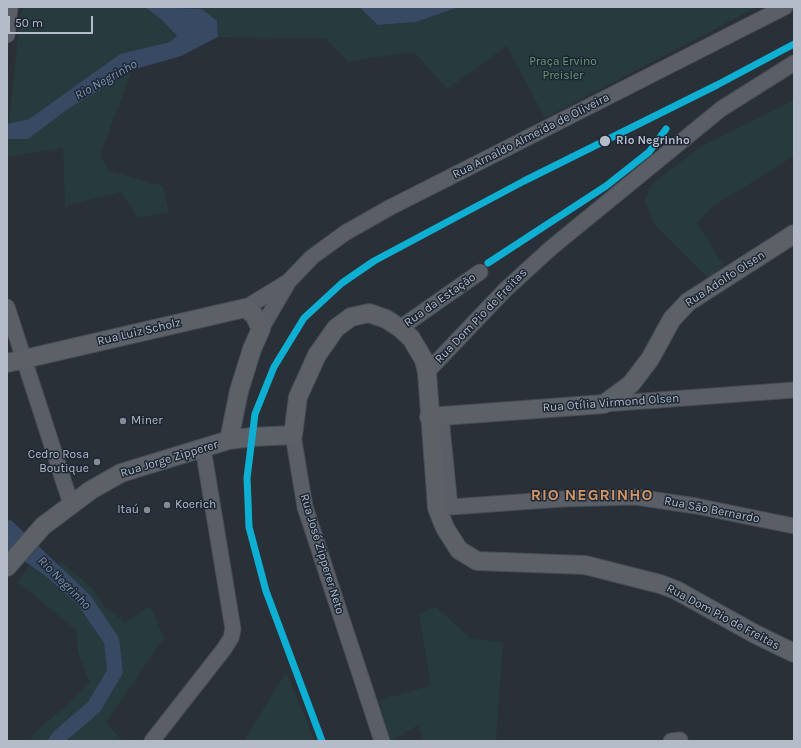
<!DOCTYPE html>
<meta charset="utf-8">
<style>
body{margin:0}
#map{position:relative;width:801px;height:748px;overflow:hidden;background:#2a3038;font-family:Karla,sans-serif}
canvas{display:block}
.frame{position:absolute;inset:0;border:8px solid #b4bcc9;pointer-events:none}
.scale{position:absolute;left:8px;top:16px;width:85px;height:18px;box-sizing:border-box;border:2px solid #b4bcc9;border-top:0;padding-left:5px;font-size:12px;line-height:14px;white-space:nowrap;color:#b4bcc9;-webkit-text-stroke:3px #1d2633;paint-order:stroke}
</style>
<div id="map">
<canvas width="801" height="748"></canvas>
<div class="frame"></div>
<div class="scale">50 m</div>
</div>
<script>
const ctx = document.querySelector('canvas').getContext('2d');
ctx.lineJoin = 'round';
function fill(path, color) {
  ctx.fillStyle = color;
  ctx.fill(path, 'evenodd');
}
function toPath(rows) {
  const path = new Path2D();
  for (const r of rows) {
    path.moveTo(r[0], r[1]);
    for (let i = 2; i < r.length; i += 2) path.lineTo(r[i], r[i + 1]);
  }
  return path;
}
function stroke(path, color, width, dash) {
  ctx.strokeStyle = color;
  ctx.lineWidth = width;
  ctx.lineCap = dash ? 'butt' : 'round';
  ctx.setLineDash(dash || []);
  ctx.stroke(path);
}
function drawText(font, color, halo, rows, align = 'center') {
  ctx.font = font + ' Karla,sans-serif';
  ctx.lineWidth = 3;
  ctx.setLineDash([]);
  ctx.textBaseline = 'middle';
  ctx.strokeStyle = halo;
  ctx.fillStyle = color;
  for (const [text, x, y, turn = 0] of rows) {
    ctx.save();
    ctx.translate(x, y);
    ctx.rotate((+turn || 0) * Math.PI / 180);
    ctx.textAlign = isNaN(turn) ? turn : align;
    if (halo) ctx.strokeText(text, 0, 0);
    ctx.fillText(text, 0, 0);
    ctx.restore();
  }
}
fill(toPath([
 [24,7,145,7,162,20,177,36,170,42,120,54,29,119,9,124,20,15],
 [170,7,359,7,378,25,416,22,459,7,757,7,545,118,507,46,447,89,416,54,403,53,349,62,326,39,218,37,217,21],
 [132,70,100,155,109,171,163,186,169,212,138,218,121,192,65,206,63,148,7,157,8,139,28,139,68,109],
 [794,100,794,156,712,207,697,223,724,266,708,278,654,224,645,201,652,184,697,149],
 [61,562,91,587,103,605,125,623,150,606,164,638,106,722,122,741,66,741,100,712,123,673,90,595,58,566],
 [29,565,47,577,78,605,104,643,107,670,88,702,54,731,47,741,30,741,37,730,66,706,90,682,78,653,76,630,18,582],
 [436,607,470,638,503,642,496,741,424,741,418,725,391,741,379,701,431,685,419,614],
 [286,672,315,741,244,741]
]), '#273a3e');
fill(toPath([
 [145,7,202,9,217,21,218,37,181,56,132,70,68,109,28,139,7,139,7,124,29,119,120,54,170,42,177,36,162,20],
 [359,7,459,7,416,22,378,25],
 [11,520,90,595,119,638,123,673,100,712,66,741,47,741,54,731,88,702,107,670,104,643,78,605,47,577,7,549,7,521]
]), '#384963');
const minor = toPath([
 [7,35,10,7],
 [7,307,71,504],
 [245,308,286,283],
 [400,328,480,272],
 [261,329,289,281,312,257,345,233,389,208,785,7],
 [427,372,505,290,551,248,721,109,794,63],
 [604,404,794,390],
 [441,417,450,507],
 [293,435,305,507,382,741],
 [437,508,562,499,636,497,696,506,794,526],
 [152,741,224,649,231,638,233,629,203,448],
 [671,741,680,740]
]);
const major = toPath([
 [7,363,245,308,254,315,261,329,252,349,239,391,229,440],
 [429,417,604,404,631,384,650,359,672,319,688,302,794,234],
 [7,567,43,526,91,490,121,473,229,440,251,437,293,435,298,397,317,355,336,328,351,317,369,313,386,319,400,328,411,338,424,360,427,372,437,508,445,528,459,550,477,561,585,565,660,584,676,590,755,634,794,653]
]);
stroke(minor, '#484c53', 17);
stroke(major, '#484c55', 20);
stroke(minor, '#5a5e66', 15);
stroke(major, '#5c6168', 18);
stroke(toPath([
 [488,263,606,186,649,152,666,129],
 [322,741,266,591,249,527,248,501,247,478,255,414,274,367,304,318,342,283,374,261,524,181,717,85,794,44]
]), '#0dafd3', 7);
for (const [x, y, r, color] of [
 [605,141,6,"#b4bcc9"],
 [123,421,4,"#848b96"],
 [97,462,4,"#848b96"],
 [167,505,4,"#848b96"],
 [147,510,4,"#848b96"]
]) {
  const dot = new Path2D();
  dot.arc(x, y, r, 0, 2 * Math.PI);
  ctx.fillStyle = color;
  ctx.fill(dot);
  stroke(dot, '#1d2633', 1.5);
}
drawText('12px', '#6b9a76', '#1d2633', [
 ["Praça Ervino",563,62],
 ["Preisler",563,76]
]);
drawText('12px', '#b4bcc9', '#1d2633', [
 ["Rua Arnaldo Almeida de Oliveira",531,136,-27],
 ["Rua Adolfo Olsen",725,279,-33],
 ["Rua da Estação",440,300,-35],
 ["Rua Dom Pio de Freitas",481,316,-46],
 ["Rua Luiz Scholz",139,332,-13],
 ["Rua Otília Virmond Olsen",611,403,-4],
 ["Rua Jorge Zipperer",169,459,-17],
 ["Rua São Bernardo",712,510,11],
 ["Rua José Zipperer Neto",322,554,73],
 ["Rua Dom Pio de Freitas",723,617,28]
]);
drawText('bold 12px', '#b4bcc9', '#1d2633', [
 ["Rio Negrinho",616,141]
], 'left');
drawText('12px', '#b4bcc9', '#1d2633', [
 ["Miner",131,421],
 ["Cedro Rosa",89,455,"right"],
 ["Boutique",89,469,"right"],
 ["Koerich",175,505],
 ["Itaú",139,510,"right"]
], 'left');
drawText('italic 13px', '#7c92b1', '#1d2633', [
 ["Rio Negrinho",106,80,-29],
 ["Rio Negrinho",64,583,45]
]);
ctx.letterSpacing = '1px';
drawText('bold 16px', '#d59563', '#1d2633', [
 ["RIO NEGRINHO",592,495]
]);
ctx.letterSpacing = '0px';
</script>
